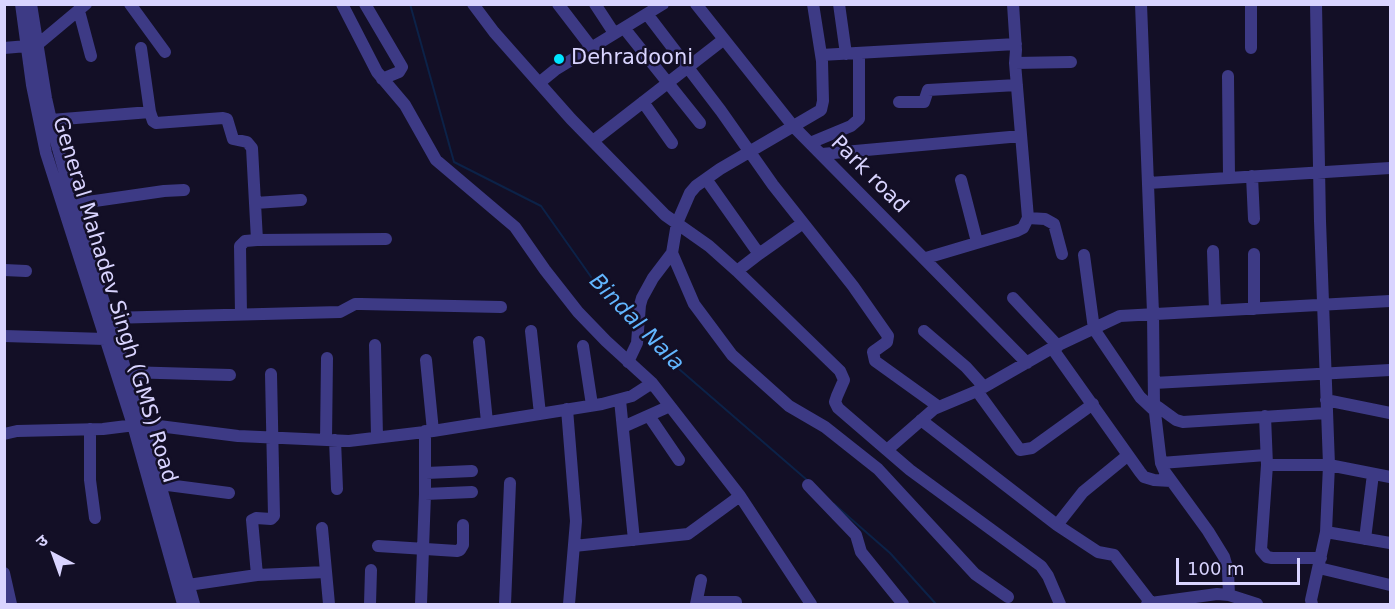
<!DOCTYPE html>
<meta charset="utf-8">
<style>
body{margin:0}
#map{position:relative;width:1395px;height:609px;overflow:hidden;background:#130f26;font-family:"DejaVu Sans","Noto Sans Devanagari",sans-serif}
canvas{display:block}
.frame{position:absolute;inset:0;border:6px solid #d9d4ff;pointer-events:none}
.north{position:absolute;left:24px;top:525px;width:60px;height:60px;-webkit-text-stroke:4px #130f26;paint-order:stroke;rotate:319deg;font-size:16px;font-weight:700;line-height:24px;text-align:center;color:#d9d4ff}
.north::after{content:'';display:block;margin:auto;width:21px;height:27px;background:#d9d4ff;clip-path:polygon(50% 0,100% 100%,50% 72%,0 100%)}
.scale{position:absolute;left:1176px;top:558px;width:124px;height:27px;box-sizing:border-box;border:3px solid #d9d4ff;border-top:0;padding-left:8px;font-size:18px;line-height:21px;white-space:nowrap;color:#d9d4ff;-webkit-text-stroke:4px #130f26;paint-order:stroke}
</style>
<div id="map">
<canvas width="1395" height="609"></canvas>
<div class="frame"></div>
<div class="north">उ</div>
<div class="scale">100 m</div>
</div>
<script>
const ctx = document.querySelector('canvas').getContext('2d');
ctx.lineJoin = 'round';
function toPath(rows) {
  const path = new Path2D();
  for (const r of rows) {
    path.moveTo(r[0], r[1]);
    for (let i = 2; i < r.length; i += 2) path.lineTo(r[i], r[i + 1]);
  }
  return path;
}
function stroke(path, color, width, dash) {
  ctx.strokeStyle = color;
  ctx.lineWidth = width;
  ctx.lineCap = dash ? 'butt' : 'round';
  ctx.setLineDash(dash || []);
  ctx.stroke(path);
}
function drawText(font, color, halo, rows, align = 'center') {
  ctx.font = font + ' "DejaVu Sans",sans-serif';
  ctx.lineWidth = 5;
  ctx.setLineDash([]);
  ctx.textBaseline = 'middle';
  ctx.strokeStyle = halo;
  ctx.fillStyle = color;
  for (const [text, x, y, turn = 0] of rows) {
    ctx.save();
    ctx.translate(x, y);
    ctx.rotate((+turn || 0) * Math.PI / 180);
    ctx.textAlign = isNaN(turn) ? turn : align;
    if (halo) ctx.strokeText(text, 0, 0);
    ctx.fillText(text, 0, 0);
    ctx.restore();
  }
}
stroke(toPath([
 [410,4,454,162,541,206,601,291,633,324],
 [643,335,664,356,807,480],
 [834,504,890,553,936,604]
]), '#0c2248', 2);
stroke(toPath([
 [21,4,32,85,46,153,133,425,183,604],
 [31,4,46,98,55,138,82,233,144,428,194,604],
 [130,4,165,52],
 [342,4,377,72,405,105,436,160,515,227,545,270,578,312,606,341,652,383,740,496,811,604],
 [365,4,402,67,399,72,382,79],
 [473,4,494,32,571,119,665,215,709,246,737,271,840,371,844,380,837,396,835,402,838,408,910,470,1041,566,1048,576,1060,604],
 [558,4,591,47],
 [595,4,614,33],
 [696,4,793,126,1027,363],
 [839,4,846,54],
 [1141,4,1153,313,1154,404,1161,463,1165,472,1208,531,1224,557,1228,571,1229,595],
 [1251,4,1251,48],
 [79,11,91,56],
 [647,14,721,111,773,185,853,286,888,336,887,342,873,352,875,361,939,407],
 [624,28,700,123],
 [37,45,86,4],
 [4,48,27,46],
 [141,48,150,112],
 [821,55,1016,44],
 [1015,63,1071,62],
 [1228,76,1229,177],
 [539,83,555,70,663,4],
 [643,102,672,143],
 [899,102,924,102,928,90,1017,85],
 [51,120,150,112,153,121,156,123,223,118,227,119,233,139,247,142,252,148,257,240,245,241,240,246,241,315],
 [593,141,723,40],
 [810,143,851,126,859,119,859,53],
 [822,154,1021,136],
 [1252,176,1254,219],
 [706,179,759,254,737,271],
 [961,180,977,242],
 [1148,183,1390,168],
 [255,203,301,200],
 [74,204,164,191,184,190],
 [1028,218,1045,219,1054,224,1062,254],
 [257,240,386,239],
 [1213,251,1215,310],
 [672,253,694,304,732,355,789,406,825,427,878,469,975,574,1008,597],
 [759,254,803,223],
 [1254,254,1254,309],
 [1084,255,1094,329,1140,397,1155,411],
 [926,258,1017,231,1023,228,1028,218,1015,63,1016,50,1013,4],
 [4,270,26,271],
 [1013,298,1058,346],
 [109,318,340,312,355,304,361,304,501,307],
 [531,331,540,414],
 [924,331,966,367,984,387],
 [4,336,105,339],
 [479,342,487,422],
 [375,345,377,437],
 [583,346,592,405],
 [1052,348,1140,472,1144,477,1154,480,1171,481],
 [426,360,433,431],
 [628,362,637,343,640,305,642,298,653,278,672,253,677,223,690,193,696,186,720,169,821,110,823,101,822,61,813,4],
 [126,372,230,375],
 [1154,383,1390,370],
 [977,391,1020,450,1032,448,1093,404],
 [620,400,634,540],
 [1326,400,1390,413],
 [1154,404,1176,420,1183,422,1326,413],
 [567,409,576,521,569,604],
 [649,416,679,460],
 [1265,416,1267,465,1261,550,1267,557,1272,558,1321,558],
 [921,420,1057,525,1098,552,1114,555,1151,603,1147,604],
 [623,427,670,406],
 [90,429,90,480,95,518],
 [4,434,17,431,103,429,143,424,238,436,349,441,433,431,602,404,632,396,652,383],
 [326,440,327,358],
 [335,440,337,489],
 [887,450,934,409,977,391,1052,348,1120,316,1390,301],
 [1161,463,1266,455],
 [1267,465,1329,465,1390,477],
 [426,473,472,471],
 [160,484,229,493],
 [808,485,856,535,861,552,903,604],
 [425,494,472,492],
 [1057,525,1083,492,1127,456],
 [322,528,329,604],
 [1326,532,1390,543],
 [1365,539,1373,474],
 [378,546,457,551,460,550,463,545,463,525],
 [574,546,688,534,740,496],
 [1319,568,1390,585],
 [4,573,11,604],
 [257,575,252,520,256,518,271,519,274,516,271,374],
 [188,585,257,575,326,572],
 [697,602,736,602,736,604],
 [1151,603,1217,594,1229,595,1257,604],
 [370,604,371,570],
 [421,604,425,494,425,431],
 [505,604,510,483],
 [696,604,701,580],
 [1312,604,1311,600,1326,532,1329,465,1320,221,1316,4]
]), '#3d3a85', 12);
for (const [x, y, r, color] of [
 [559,59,6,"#00e5ff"]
]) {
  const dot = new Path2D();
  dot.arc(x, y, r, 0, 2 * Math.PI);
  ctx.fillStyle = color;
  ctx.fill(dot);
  stroke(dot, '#130f26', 2);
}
drawText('21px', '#d9d4ff', '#130f26', [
 ["Dehradooni",571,59]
], 'left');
drawText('21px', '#d9d4ff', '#130f26', [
 ["Park road",869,175,45],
 ["General Mahadev Singh (GMS) Road",114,300,73]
]);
drawText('italic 22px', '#62b6ff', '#130f26', [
 ["Bindal Nala",636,323,46]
]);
</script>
